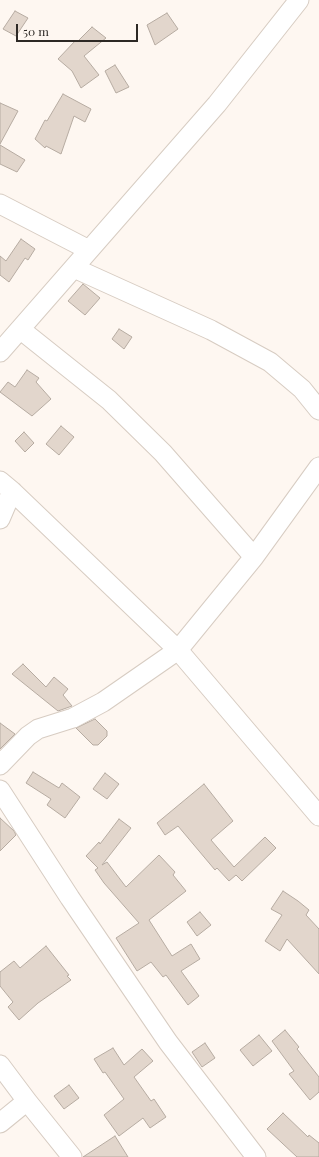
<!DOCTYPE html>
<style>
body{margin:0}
#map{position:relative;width:319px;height:1157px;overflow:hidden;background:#fef7f1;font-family:"Playfair Display",serif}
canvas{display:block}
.scale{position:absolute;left:16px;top:24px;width:122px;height:18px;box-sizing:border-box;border:2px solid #2d2925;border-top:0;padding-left:5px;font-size:12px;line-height:14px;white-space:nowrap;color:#2d2925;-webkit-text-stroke:3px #fef7f1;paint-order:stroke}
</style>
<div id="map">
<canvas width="319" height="1157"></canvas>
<div class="scale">50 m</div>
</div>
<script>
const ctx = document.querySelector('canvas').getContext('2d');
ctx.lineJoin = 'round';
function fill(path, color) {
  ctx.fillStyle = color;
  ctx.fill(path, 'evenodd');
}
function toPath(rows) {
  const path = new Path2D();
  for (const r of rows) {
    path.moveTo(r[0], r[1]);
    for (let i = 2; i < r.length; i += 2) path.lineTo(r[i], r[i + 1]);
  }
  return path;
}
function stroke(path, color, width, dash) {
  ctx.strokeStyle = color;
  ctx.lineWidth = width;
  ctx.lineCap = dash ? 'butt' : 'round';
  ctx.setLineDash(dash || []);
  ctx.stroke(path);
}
const building = toPath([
 [15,11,28,18,16,36,3,29,15,11],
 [167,13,178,29,155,45,147,25,167,13],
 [92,27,106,38,84,56,99,75,81,88,72,71,58,59,76,40,77,42,92,27],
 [115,65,129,87,116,93,105,71,115,65],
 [63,94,91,109,85,122,74,116,61,154,46,146,45,148,35,139,45,120,47,121,63,94],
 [0,103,18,111,0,144,0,103],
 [0,145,25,160,17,172,0,164,0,145],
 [21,239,35,249,28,260,25,258,9,282,0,275,0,256,6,261,21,239],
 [83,284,100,298,85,315,68,301,83,284],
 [119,329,132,337,124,349,112,339,119,329],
 [27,370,39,378,36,382,51,399,32,416,0,392,8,382,15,387,27,370],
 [61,426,74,437,59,455,46,444,61,426],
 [24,432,34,443,25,452,15,441,24,432],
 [23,664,46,687,54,677,68,689,63,695,72,706,58,711,12,674,23,664],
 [95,719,107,731,107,736,98,745,93,745,76,728,95,719],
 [0,723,15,734,0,749,0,723],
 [33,772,59,788,62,783,80,797,65,818,47,805,51,799,26,783,33,772],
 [105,773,119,784,107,799,93,789,105,773],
 [204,784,233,821,211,840,234,867,265,837,276,848,242,881,236,875,229,881,217,868,215,870,178,826,165,835,157,823,204,784],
 [0,818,14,831,16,835,0,851,0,818],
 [119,819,131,828,102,865,107,862,126,887,159,855,175,872,173,875,186,891,149,920,172,956,191,944,200,959,181,971,199,996,188,1005,166,975,163,977,151,962,137,971,116,938,139,923,104,883,95,870,98,868,86,856,99,842,100,844,119,819],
 [283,891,298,901,309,910,306,915,319,929,319,974,287,939,280,951,265,941,282,915,271,909,283,891],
 [200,912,211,925,197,936,187,922,200,912],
 [46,946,69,975,67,976,71,980,38,1003,19,1020,8,1007,13,1002,0,986,0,972,14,961,20,968,46,946],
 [285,1030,299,1047,297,1049,319,1077,319,1092,310,1100,289,1074,294,1071,272,1041,285,1030],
 [259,1035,272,1051,253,1066,240,1050,259,1035],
 [205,1043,215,1058,202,1067,192,1052,205,1043],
 [113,1048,124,1065,142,1049,153,1061,134,1077,151,1101,154,1099,166,1117,150,1128,143,1118,119,1136,104,1115,124,1099,105,1072,103,1073,94,1059,113,1048],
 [69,1085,79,1098,64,1109,54,1096,69,1085],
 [283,1113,308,1137,309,1135,319,1143,319,1157,297,1157,267,1129,283,1113],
 [115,1136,128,1157,83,1157,115,1136]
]);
fill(building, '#e2d6cc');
stroke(building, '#b6aba1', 1);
const street = toPath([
 [0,204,89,250],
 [74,268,211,330,270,362,302,389,319,410],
 [20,329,109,400,163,453,254,557],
 [0,352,217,104,299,0],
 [0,481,12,491,178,650,319,816],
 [0,519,12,491],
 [0,765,28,736,38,729,73,718,103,702,178,650,254,557,319,467],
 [0,790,70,898,168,1042,256,1157],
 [0,1065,27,1101,72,1157],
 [0,1123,27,1101]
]);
stroke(street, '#d7ccc2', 21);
stroke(street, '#fff', 19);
</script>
